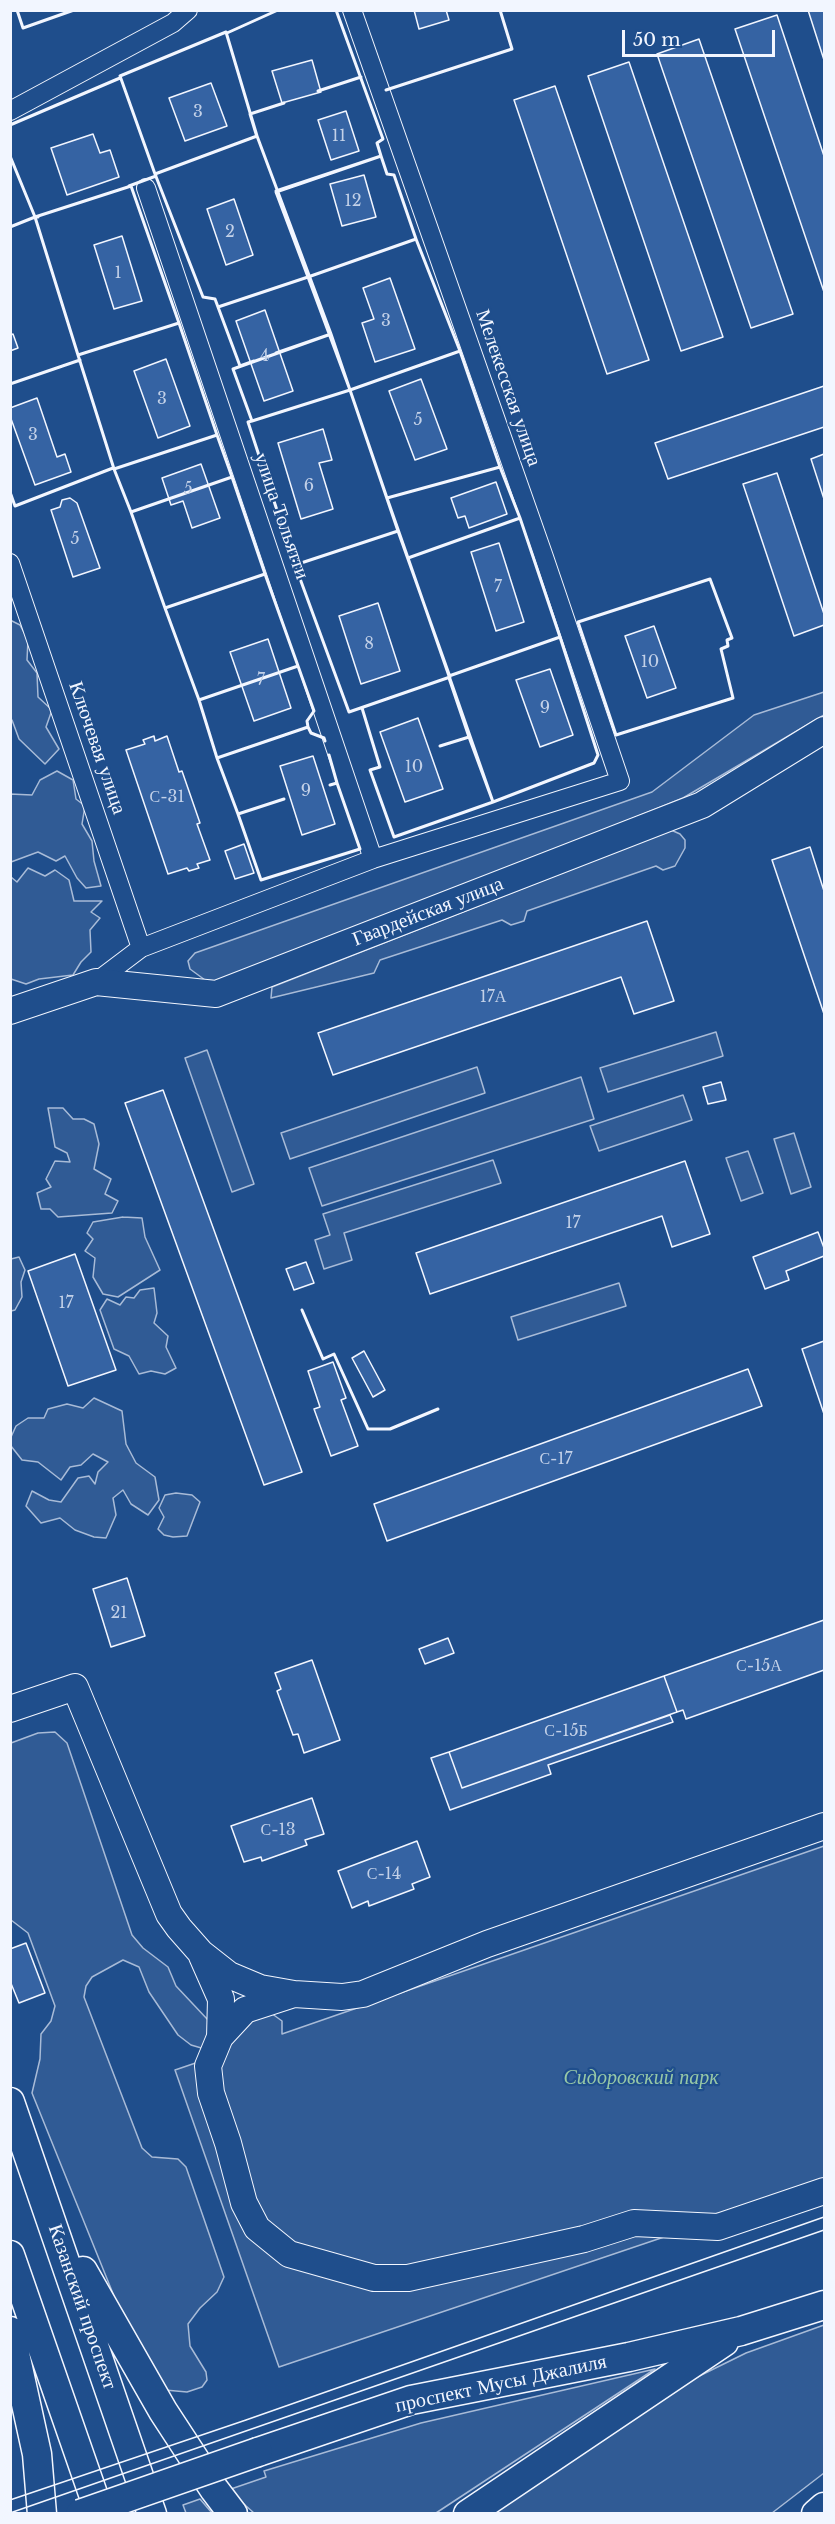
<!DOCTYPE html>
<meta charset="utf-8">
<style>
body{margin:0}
#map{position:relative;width:835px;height:2524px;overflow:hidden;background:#1f4e8c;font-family:"Libre Baskerville",serif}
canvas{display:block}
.frame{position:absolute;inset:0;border:12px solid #f2f6ff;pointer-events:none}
.scale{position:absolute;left:622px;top:30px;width:153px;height:27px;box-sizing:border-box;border:3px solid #f2f6ff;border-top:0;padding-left:8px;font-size:18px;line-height:21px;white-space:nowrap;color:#f2f6ff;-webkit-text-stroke:4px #1f4e8c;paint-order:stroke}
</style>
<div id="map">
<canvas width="835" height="2524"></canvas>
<div class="frame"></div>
<div class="scale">50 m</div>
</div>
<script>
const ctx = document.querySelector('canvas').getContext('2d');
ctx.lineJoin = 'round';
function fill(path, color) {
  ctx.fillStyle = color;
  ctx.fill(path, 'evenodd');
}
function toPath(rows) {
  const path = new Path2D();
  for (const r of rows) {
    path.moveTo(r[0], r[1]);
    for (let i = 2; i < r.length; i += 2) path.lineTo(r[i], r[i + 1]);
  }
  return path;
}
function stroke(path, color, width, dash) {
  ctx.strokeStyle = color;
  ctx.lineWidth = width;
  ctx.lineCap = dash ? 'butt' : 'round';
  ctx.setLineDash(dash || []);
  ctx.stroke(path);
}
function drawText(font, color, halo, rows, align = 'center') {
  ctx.font = font + ' "Libre Baskerville",serif';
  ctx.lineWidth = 4.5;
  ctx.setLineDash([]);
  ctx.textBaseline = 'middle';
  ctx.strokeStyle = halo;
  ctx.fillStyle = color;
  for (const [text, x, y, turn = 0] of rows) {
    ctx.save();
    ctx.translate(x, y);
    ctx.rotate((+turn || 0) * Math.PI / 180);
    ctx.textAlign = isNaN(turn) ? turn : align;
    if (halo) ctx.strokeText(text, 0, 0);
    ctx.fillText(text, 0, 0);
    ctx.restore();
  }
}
const built = toPath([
 [10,620,20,625,28,640,27,660,37,673,38,697,52,710,46,727,59,749,45,764,19,739,12,720,11,720,10,620],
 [824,692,824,715,683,798,229,982,205,980,190,969,188,961,195,953,652,792,754,715,824,692],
 [57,771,73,780,76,799,85,806,82,824,92,841,94,861,101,886,86,888,77,878,65,856,56,861,38,852,11,862,10,794,32,795,40,780,57,771],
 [671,830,680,834,685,840,685,848,675,866,663,870,656,866,527,911,524,921,511,925,502,920,380,960,374,973,271,998,272,987,671,830],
 [28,868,45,876,55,870,69,880,74,901,102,901,91,912,100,918,90,930,91,952,81,962,73,975,39,979,26,984,11,979,11,877,17,882,28,868],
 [716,1032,723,1056,608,1092,600,1068,716,1032],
 [207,1050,254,1184,232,1192,185,1058,207,1050],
 [477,1067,485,1093,290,1159,281,1133,477,1067],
 [581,1077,594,1119,322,1206,309,1168,581,1077],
 [683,1095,692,1120,599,1151,590,1126,683,1095],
 [48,1108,63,1108,73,1119,84,1119,94,1124,99,1144,94,1169,111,1179,105,1194,118,1201,112,1213,58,1217,50,1209,41,1209,37,1193,51,1187,46,1179,55,1161,70,1162,67,1153,55,1147,48,1108],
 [794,1133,811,1187,791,1194,774,1139,794,1133],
 [748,1151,763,1193,741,1201,726,1158,748,1151],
 [493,1160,501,1183,344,1233,352,1260,324,1269,315,1240,330,1235,323,1214,493,1160],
 [123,1217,142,1218,145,1237,160,1270,118,1297,103,1294,93,1277,95,1258,85,1251,93,1239,87,1233,93,1222,123,1217],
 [19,1257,25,1270,21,1282,22,1297,15,1310,11,1311,11,1259,19,1257],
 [619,1283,626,1306,518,1340,511,1317,619,1283],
 [154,1288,157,1313,154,1323,168,1336,166,1347,176,1368,165,1374,151,1371,139,1374,129,1356,114,1349,100,1310,107,1299,120,1305,126,1297,134,1298,140,1290,154,1288],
 [94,1398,122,1411,126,1444,136,1463,155,1477,159,1500,148,1515,131,1504,123,1490,113,1498,116,1515,106,1538,94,1537,75,1530,60,1518,41,1523,26,1506,32,1491,49,1500,61,1502,78,1478,89,1476,95,1484,98,1472,108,1462,93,1454,81,1465,70,1467,61,1480,38,1462,22,1460,11,1446,11,1437,16,1426,28,1418,44,1418,48,1409,67,1404,83,1408,94,1398],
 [176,1493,192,1495,200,1502,187,1536,173,1537,164,1535,158,1529,164,1517,159,1508,165,1495,176,1493],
 [55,1732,67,1743,132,1935,143,1948,168,1967,176,1986,208,2020,271,2013,282,2021,282,2034,824,1846,824,2183,279,2367,175,2070,222,2054,191,2045,178,2035,149,1992,139,1967,123,1960,92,1977,86,1986,84,1997,142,2148,152,2157,178,2159,186,2167,224,2277,217,2292,200,2308,188,2324,190,2346,206,2372,207,2380,202,2387,187,2392,165,2390,141,2363,32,2093,40,2059,41,2034,51,2021,55,2006,28,1933,11,1920,11,1743,38,1733,55,1732],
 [824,2325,824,2473,772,2513,489,2514,679,2386,746,2353,824,2325],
 [655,2369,436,2513,254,2513,228,2490,266,2477,264,2471,421,2423,655,2369],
 [200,2499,212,2513,186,2513,183,2505,200,2499]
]);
fill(built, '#305b95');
stroke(built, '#a8bbd7', 1.5);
const building = toPath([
 [414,10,446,10,449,20,419,29,414,10],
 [808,10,824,10,824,60,808,10],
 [777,15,824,156,824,292,735,29,777,15],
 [699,39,793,314,751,328,657,54,699,39],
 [312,60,321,92,282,103,272,71,312,60],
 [629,62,723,337,681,351,588,76,629,62],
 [211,83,227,126,185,141,169,98,211,83],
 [555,86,649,360,607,374,514,100,555,86],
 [346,111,359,151,331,160,318,120,346,111],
 [93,134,100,153,110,150,119,177,67,195,51,148,93,134],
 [364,175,376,217,342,226,330,184,364,175],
 [234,199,253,255,226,265,207,209,234,199],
 [122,236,142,301,114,309,94,245,122,236],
 [390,278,415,349,375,362,362,323,374,319,363,288,390,278],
 [265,310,293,391,264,401,236,321,265,310],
 [13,334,18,348,10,351,10,335,13,334],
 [166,359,190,426,158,438,134,371,166,359],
 [421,379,447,449,415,460,389,391,421,379],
 [824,386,824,427,668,479,655,443,824,386],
 [37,398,57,457,65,454,71,472,35,485,10,416,10,408,37,398],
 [323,429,332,460,319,463,333,509,301,519,278,443,323,429],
 [824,454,824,499,811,459,824,454],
 [201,464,220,518,192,528,183,501,171,505,162,478,201,464],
 [777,473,824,614,824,625,794,636,743,484,777,473],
 [496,482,507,514,469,528,465,516,458,518,451,498,496,482],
 [70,498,77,503,100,568,73,577,51,510,60,507,62,500,70,498],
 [499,543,524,622,496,631,471,552,499,543],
 [378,603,400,671,361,684,339,616,378,603],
 [654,626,676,688,647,698,625,636,654,626],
 [268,639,291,708,254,721,230,652,268,639],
 [550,669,573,735,540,747,516,680,550,669],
 [418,718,443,789,405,802,380,732,418,718],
 [154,736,155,741,167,736,179,772,182,771,200,823,197,824,210,860,197,864,199,868,189,871,187,868,168,874,126,750,145,744,143,740,154,736],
 [313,756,335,824,302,835,280,766,313,756],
 [244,844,254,873,235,879,225,851,244,844],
 [810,847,824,891,824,1014,772,860,810,847],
 [647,921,674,1001,634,1014,621,977,333,1075,318,1033,647,921],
 [721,1082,726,1100,708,1104,703,1087,721,1082],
 [163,1090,302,1472,264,1485,125,1103,163,1090],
 [685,1161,710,1234,672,1247,662,1216,430,1294,416,1253,685,1161],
 [818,1232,824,1248,824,1256,786,1271,789,1280,765,1289,753,1257,818,1232],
 [75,1254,116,1370,68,1386,28,1271,75,1254],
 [306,1262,314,1283,294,1290,286,1269,306,1262],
 [824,1341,824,1414,802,1349,824,1341],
 [364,1351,385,1390,373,1397,352,1358,364,1351],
 [333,1362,346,1398,341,1400,358,1446,331,1456,314,1409,320,1407,308,1371,333,1362],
 [748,1369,762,1406,387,1541,374,1504,748,1369],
 [127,1578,145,1636,111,1647,93,1589,127,1578],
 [824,1620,824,1670,686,1719,683,1710,677,1712,664,1676,824,1620],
 [448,1638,454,1653,425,1664,419,1649,448,1638],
 [312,1660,340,1740,304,1753,298,1734,293,1735,277,1691,281,1689,275,1673,312,1660],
 [664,1676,677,1712,462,1788,449,1752,664,1676],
 [670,1715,673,1722,548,1765,551,1774,450,1810,431,1758,449,1752,462,1788,670,1715],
 [312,1798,324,1834,305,1840,307,1845,262,1861,261,1857,244,1862,231,1826,312,1798],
 [417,1841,430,1877,412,1884,414,1889,369,1906,368,1901,352,1908,338,1871,417,1841],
 [26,1943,45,1993,19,2003,10,1981,10,1949,26,1943]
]);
fill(building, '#3563a3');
stroke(building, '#f2f6ff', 1.5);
const street = toPath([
 [10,111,173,23,188,10],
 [146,188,373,859],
 [10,563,141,948],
 [96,982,141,948,373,859,620,781,544,557,352,10]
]);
const secondary = toPath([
 [10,1011,96,982,216,994,702,805,824,730],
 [10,1709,75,1687,169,1914,179,1928,201,1953,229,1975,260,1988,294,1994,342,1997,363,1994,487,1944,824,1826],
 [202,1956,221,1999,220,2037,208,2066,211,2093,228,2143,244,2203,257,2228,289,2254,374,2278,408,2278,584,2239,634,2223,718,2227,824,2191],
 [220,2037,245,2010,291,1995]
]);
const primary = toPath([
 [10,2102,152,2514],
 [10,2255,100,2514],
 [83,2271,163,2411,214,2489,233,2514],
 [10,2331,37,2454,42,2514],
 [258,2452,411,2400,629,2357,741,2331,824,2305],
 [468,2514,724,2342],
 [816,2514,824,2507]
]);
stroke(street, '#f2f6ff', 20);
stroke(secondary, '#f2f6ff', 28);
stroke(primary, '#f2f6ff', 31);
stroke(street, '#1f4e8c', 18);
stroke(secondary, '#1f4e8c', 26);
stroke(primary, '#1f4e8c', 28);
stroke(toPath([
 [10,2500,246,2420,824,2217],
 [10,2513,824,2230]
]), '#f2f6ff', 1.5);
const primaryBridge = toPath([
 [80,2514,258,2452]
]);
stroke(primaryBridge, '#f2f6ff', 31, []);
stroke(primaryBridge, '#1f4e8c', 28);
stroke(toPath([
 [17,10,23,28,74,10],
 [226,32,257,136,155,174,120,76,226,32],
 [227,33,278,10],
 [386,90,512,49,500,10],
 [318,91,361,77],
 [10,125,120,78],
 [257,137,250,114,284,103],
 [10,156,35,217,38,217],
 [381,156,387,174,394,175,416,239,308,277,276,192,381,156],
 [129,186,156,176],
 [131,186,179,323,78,355,35,217,131,186],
 [276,191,381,156,377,143,383,139,336,10],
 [10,227,35,217],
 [416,239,460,351,350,390,308,277,416,239],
 [179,323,217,435,114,469,78,355,179,323],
 [331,334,350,390,252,421,233,369,331,334],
 [276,353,331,334,257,136,155,174,203,297,215,299,218,307,308,277],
 [254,361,240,366,218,307,308,277],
 [10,384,80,360,80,362],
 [350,390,398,531,295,565,248,422,252,421,350,390,460,351,500,467,387,498,350,390],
 [217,435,232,477,131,512,114,469,217,435],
 [500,467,520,518,408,558,387,498,500,467],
 [232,477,265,574,165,608,131,512,232,477],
 [10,492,15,506,113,468],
 [520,518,560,637,449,676,408,558,520,518],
 [398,531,450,677,349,712,295,565,398,531],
 [265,574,298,666,199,700,165,608,265,574],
 [710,579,732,638,727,640,728,646,721,649,733,698,616,735,578,622,710,579],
 [560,637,598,755,594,763,493,802,449,676,560,637],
 [298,666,314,711,307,721,308,727,217,758,199,700,298,666],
 [449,678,469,737],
 [364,707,362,708,380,767,370,770,394,837,493,802,469,737,440,746],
 [308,727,311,733,324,738,325,741],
 [329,755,337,783,330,785],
 [220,757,217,758,238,814,284,799],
 [238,814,261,880,360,849,337,783],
 [302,1310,323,1359,334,1354,368,1429,390,1429,438,1409]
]), '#f2f6ff', 3);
drawText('16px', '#c3d1e8', null, [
 ["3",198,112],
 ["11",339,136],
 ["12",353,201],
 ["2",230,232],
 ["1",118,273],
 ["3",386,321],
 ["4",265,356],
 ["3",162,399],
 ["5",418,420],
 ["3",33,435],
 ["6",309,486],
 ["5",188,489],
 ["5",75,539],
 ["7",498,587],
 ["8",369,644],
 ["10",650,662],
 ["7",261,680],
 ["9",545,708],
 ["10",414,767],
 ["9",306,791],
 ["С-31",167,797],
 ["17А",493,997],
 ["17",573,1223],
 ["17",66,1303],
 ["С-17",556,1459],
 ["21",119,1613],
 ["С-15А",759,1666],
 ["С-15Б",566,1731],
 ["С-13",278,1830],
 ["С-14",384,1874]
]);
drawText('20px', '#f2f6ff', '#1f4e8c', [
 ["Мелекесская улица",508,388,71],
 ["улица Тольятти",281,516,71],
 ["Ключевая улица",97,748,71],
 ["Гвардейская улица",428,912,-21],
 ["Казанский проспект",82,2307,71],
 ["проспект Мусы Джалиля",501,2384,-12]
]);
drawText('italic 20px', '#97c8a6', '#1f4e8c', [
 ["Сидоровский парк",641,2078]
]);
</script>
